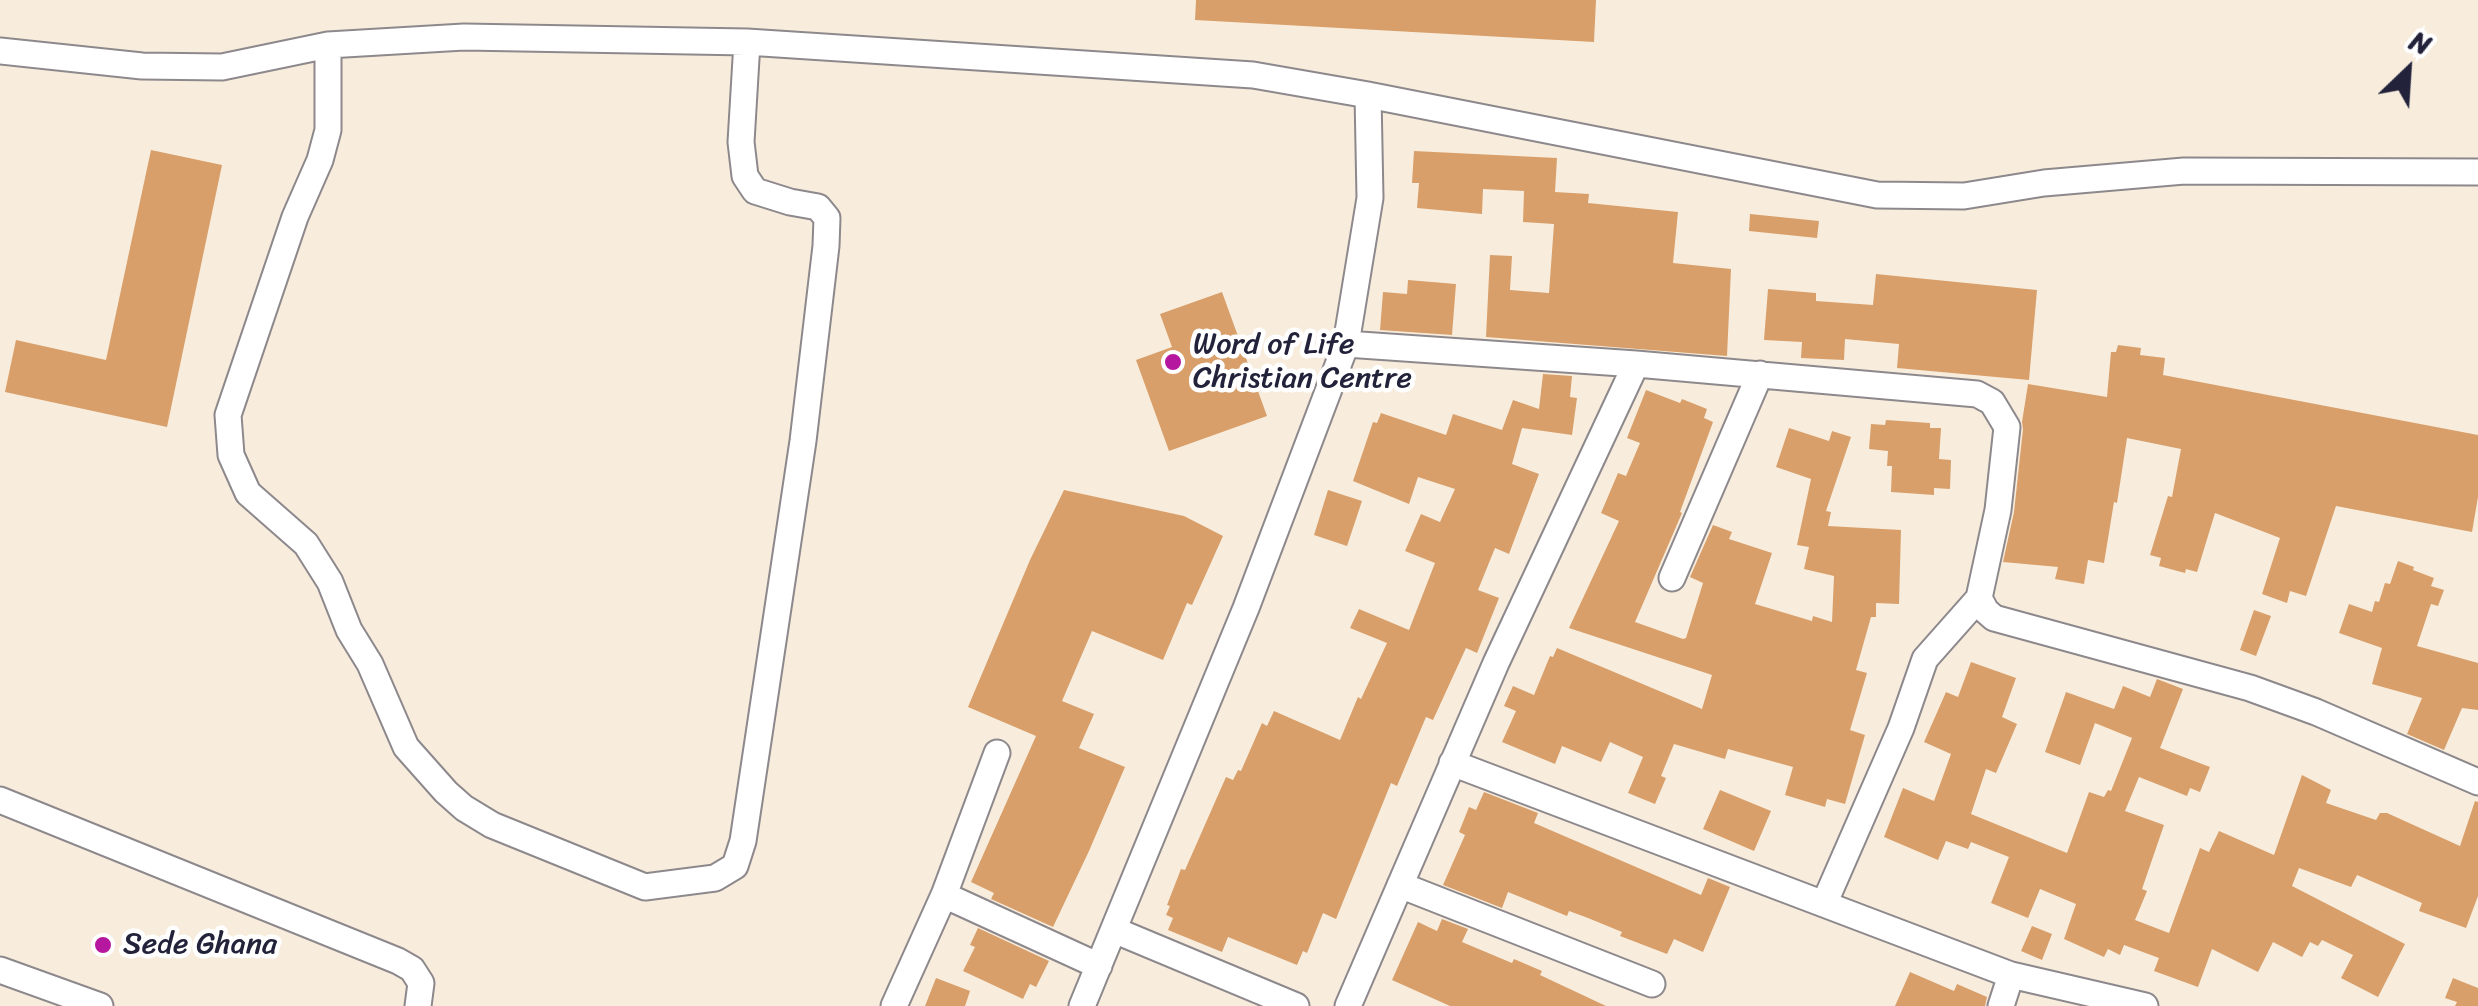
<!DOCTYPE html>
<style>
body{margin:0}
#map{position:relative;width:2478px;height:1006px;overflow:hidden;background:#f8eddd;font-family:Sriracha,sans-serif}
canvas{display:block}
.north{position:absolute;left:2358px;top:20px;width:100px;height:100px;-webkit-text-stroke:8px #fff;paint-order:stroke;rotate:25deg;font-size:28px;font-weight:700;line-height:40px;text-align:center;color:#22223b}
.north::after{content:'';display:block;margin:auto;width:35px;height:45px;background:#22223b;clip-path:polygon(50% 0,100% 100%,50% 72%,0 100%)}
</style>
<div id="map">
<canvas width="2478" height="1006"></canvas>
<div class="north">N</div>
</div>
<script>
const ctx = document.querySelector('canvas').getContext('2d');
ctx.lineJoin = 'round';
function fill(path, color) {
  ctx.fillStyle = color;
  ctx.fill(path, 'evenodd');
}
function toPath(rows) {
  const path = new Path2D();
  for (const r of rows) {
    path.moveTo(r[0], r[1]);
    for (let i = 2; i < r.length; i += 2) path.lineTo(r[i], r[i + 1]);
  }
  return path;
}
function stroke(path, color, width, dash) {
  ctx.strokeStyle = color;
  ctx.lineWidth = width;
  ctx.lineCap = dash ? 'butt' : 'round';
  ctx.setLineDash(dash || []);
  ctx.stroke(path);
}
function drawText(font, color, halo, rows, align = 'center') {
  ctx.font = font + ' Sriracha,sans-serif';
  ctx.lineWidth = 9;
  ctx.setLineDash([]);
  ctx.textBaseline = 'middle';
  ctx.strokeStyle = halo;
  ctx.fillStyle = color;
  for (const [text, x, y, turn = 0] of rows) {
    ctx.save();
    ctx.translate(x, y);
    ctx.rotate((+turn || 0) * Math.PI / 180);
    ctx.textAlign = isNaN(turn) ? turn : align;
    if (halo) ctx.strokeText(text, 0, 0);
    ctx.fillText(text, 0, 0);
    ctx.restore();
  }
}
fill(toPath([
 [1196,0,1596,0,1594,42,1195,20],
 [151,150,222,165,167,427,5,392,16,340,106,360],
 [1414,151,1557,158,1555,192,1589,194,1588,203,1678,212,1673,263,1731,269,1727,356,1486,337,1490,255,1512,256,1510,290,1549,293,1554,224,1523,222,1524,191,1483,189,1482,214,1417,208,1419,183,1412,183],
 [1750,214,1819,221,1817,238,1749,231],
 [1876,274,2037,290,2029,380,1897,368,1899,344,1845,339,1844,360,1801,358,1802,342,1764,340,1768,289,1816,293,1816,301,1873,305],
 [1408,280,1456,284,1452,335,1380,330,1383,292,1407,294],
 [1222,292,1267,416,1169,451,1136,360,1172,347,1160,314],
 [2118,345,2141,348,2140,355,2165,358,2163,375,2478,435,2478,497,2472,532,2336,506,2306,596,2290,591,2287,603,2262,594,2280,538,2215,513,2197,572,2186,569,2185,573,2159,566,2161,558,2150,555,2168,496,2172,497,2181,449,2127,438,2117,503,2114,502,2104,563,2088,560,2084,584,2055,579,2058,567,2003,562,2014,512,2023,429,2022,422,2028,384,2107,397,2111,352,2116,352],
 [1543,374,1572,376,1570,397,1577,398,1572,435,1522,428,1512,464,1539,474,1509,554,1495,548,1478,590,1499,598,1477,653,1466,648,1433,720,1426,717,1397,786,1391,783,1336,919,1323,913,1307,953,1303,951,1297,965,1228,937,1222,952,1168,930,1173,918,1166,915,1170,906,1167,905,1181,869,1185,870,1226,777,1233,780,1238,770,1241,771,1262,723,1267,726,1274,711,1340,740,1358,697,1361,699,1387,643,1350,628,1359,609,1409,630,1435,563,1405,551,1421,514,1440,522,1455,489,1418,477,1409,504,1353,481,1373,422,1377,423,1381,413,1446,435,1453,414,1502,430,1513,400,1539,409],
 [1646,390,1680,403,1682,399,1707,409,1704,418,1713,422,1680,512,1682,513,1635,622,1683,639,1686,638,1703,583,1690,577,1713,525,1732,532,1729,539,1772,553,1755,604,1812,621,1813,616,1832,622,1834,576,1804,569,1809,547,1797,545,1811,479,1776,467,1789,428,1829,441,1832,431,1851,437,1826,511,1831,512,1828,526,1901,530,1899,604,1876,603,1876,617,1871,617,1856,670,1867,673,1850,730,1865,735,1845,804,1827,799,1825,807,1785,795,1793,767,1728,749,1725,759,1674,744,1661,776,1666,778,1655,804,1628,793,1643,757,1610,742,1601,762,1562,746,1555,764,1502,742,1516,711,1504,706,1513,686,1534,695,1550,656,1553,657,1557,648,1702,709,1712,675,1569,628,1619,521,1601,513,1618,473,1626,476,1640,443,1627,438],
 [1886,420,1930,423,1930,428,1941,428,1939,459,1951,460,1950,489,1934,488,1934,495,1891,492,1892,466,1887,466,1888,451,1869,449,1871,424,1885,425],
 [1064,490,1184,516,1223,536,1192,605,1187,603,1163,660,1092,631,1062,701,1094,714,1079,748,1125,767,1089,851,1053,927,991,899,994,893,971,882,1036,736,968,707,1030,560],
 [1328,490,1362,501,1347,546,1314,535],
 [2398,561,2414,567,2413,570,2434,578,2431,586,2444,590,2438,606,2431,604,2417,646,2478,663,2478,710,2462,708,2444,750,2407,734,2422,698,2372,684,2382,648,2339,633,2349,604,2372,612,2375,601,2379,602,2385,583,2390,584],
 [2254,610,2271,616,2256,656,2240,650],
 [1971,662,2016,678,2002,717,2017,724,1996,773,1986,769,1971,814,2067,853,2089,792,2104,797,2108,790,2111,791,2132,738,2095,723,2080,765,2045,752,2066,692,2114,709,2123,686,2150,697,2157,679,2183,689,2160,748,2210,767,2200,792,2190,788,2187,796,2139,777,2125,811,2164,825,2142,889,2147,891,2135,920,2169,933,2200,848,2209,852,2219,831,2274,855,2302,775,2331,790,2326,803,2376,820,2380,813,2387,813,2460,846,2475,801,2478,802,2478,896,2466,928,2419,911,2422,903,2357,875,2351,887,2299,868,2292,886,2405,944,2378,997,2341,978,2353,955,2322,940,2318,946,2310,942,2302,957,2273,942,2258,972,2212,949,2198,987,2154,971,2159,958,2124,945,2120,955,2108,949,2104,957,2064,939,2076,904,2040,889,2028,918,1991,903,2009,857,1971,842,1968,849,1946,841,1938,860,1884,837,1903,788,1934,801,1951,754,1924,742,1946,692,1958,697],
 [1720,790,1771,811,1754,851,1703,829],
 [1484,792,1538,813,1534,823,1701,895,1708,878,1730,887,1703,952,1674,939,1667,954,1620,936,1622,932,1588,918,1569,911,1567,916,1508,892,1502,908,1443,885,1465,835,1459,832,1469,807,1476,810],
 [1442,919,1468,929,1462,942,1512,963,1514,959,1542,971,1540,975,1606,1006,1450,1006,1392,980,1418,922,1437,931],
 [2032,926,2052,934,2042,960,2021,951],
 [978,928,1049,961,1036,987,1030,984,1023,999,963,971,975,947,970,945],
 [1910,972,1954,991,1957,984,1987,997,1985,1006,1895,1006],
 [936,978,970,991,965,1006,925,1006],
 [2453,978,2478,988,2478,1006,2455,1006,2457,1002,2445,998]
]), '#d89f6a');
const minor = toPath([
 [328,45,328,130,320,160,295,217,228,415,231,455,248,493,306,544,330,582,349,630,370,664,406,747,446,792,464,808,492,825,645,887,715,878,735,866,743,841,803,441,826,246,827,218,818,207,790,202,755,191,745,176,741,142,747,42],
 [0,51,142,66,222,67,328,45,464,37,747,42,1253,75,1368,95,1877,195,1964,196,2044,183,2184,171,2478,172],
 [1346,344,1636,364,1977,394,1992,402,2007,427,1998,510,1979,598,1986,611,1994,618,2250,688,2316,712,2478,782],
 [1672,578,1760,374],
 [1452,763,2011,975,2145,1006],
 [0,800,398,961,412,969,421,983,418,1006],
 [1400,885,1652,984],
 [944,895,1099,966],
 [1824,904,1901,728,1925,659,1979,598],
 [1114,930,1296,1006],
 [0,970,100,1006],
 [894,1006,944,895,997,753],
 [1082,1006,1246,608,1346,344,1370,198,1368,95],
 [1348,1006,1496,663,1636,364],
 [2001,1006,2011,975]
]);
stroke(minor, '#8d888c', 29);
stroke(minor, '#fff', 25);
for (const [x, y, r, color] of [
 [1173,362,10,"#b5179e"],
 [103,945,10,"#b5179e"]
]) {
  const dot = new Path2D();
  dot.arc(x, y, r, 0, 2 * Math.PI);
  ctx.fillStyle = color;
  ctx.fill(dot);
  stroke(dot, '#fff', 4);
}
drawText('30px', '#22223b', '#fff', [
 ["Word of Life",1193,345],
 ["Christian Centre",1193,379],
 ["Sede Ghana",123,945]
], 'left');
</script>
